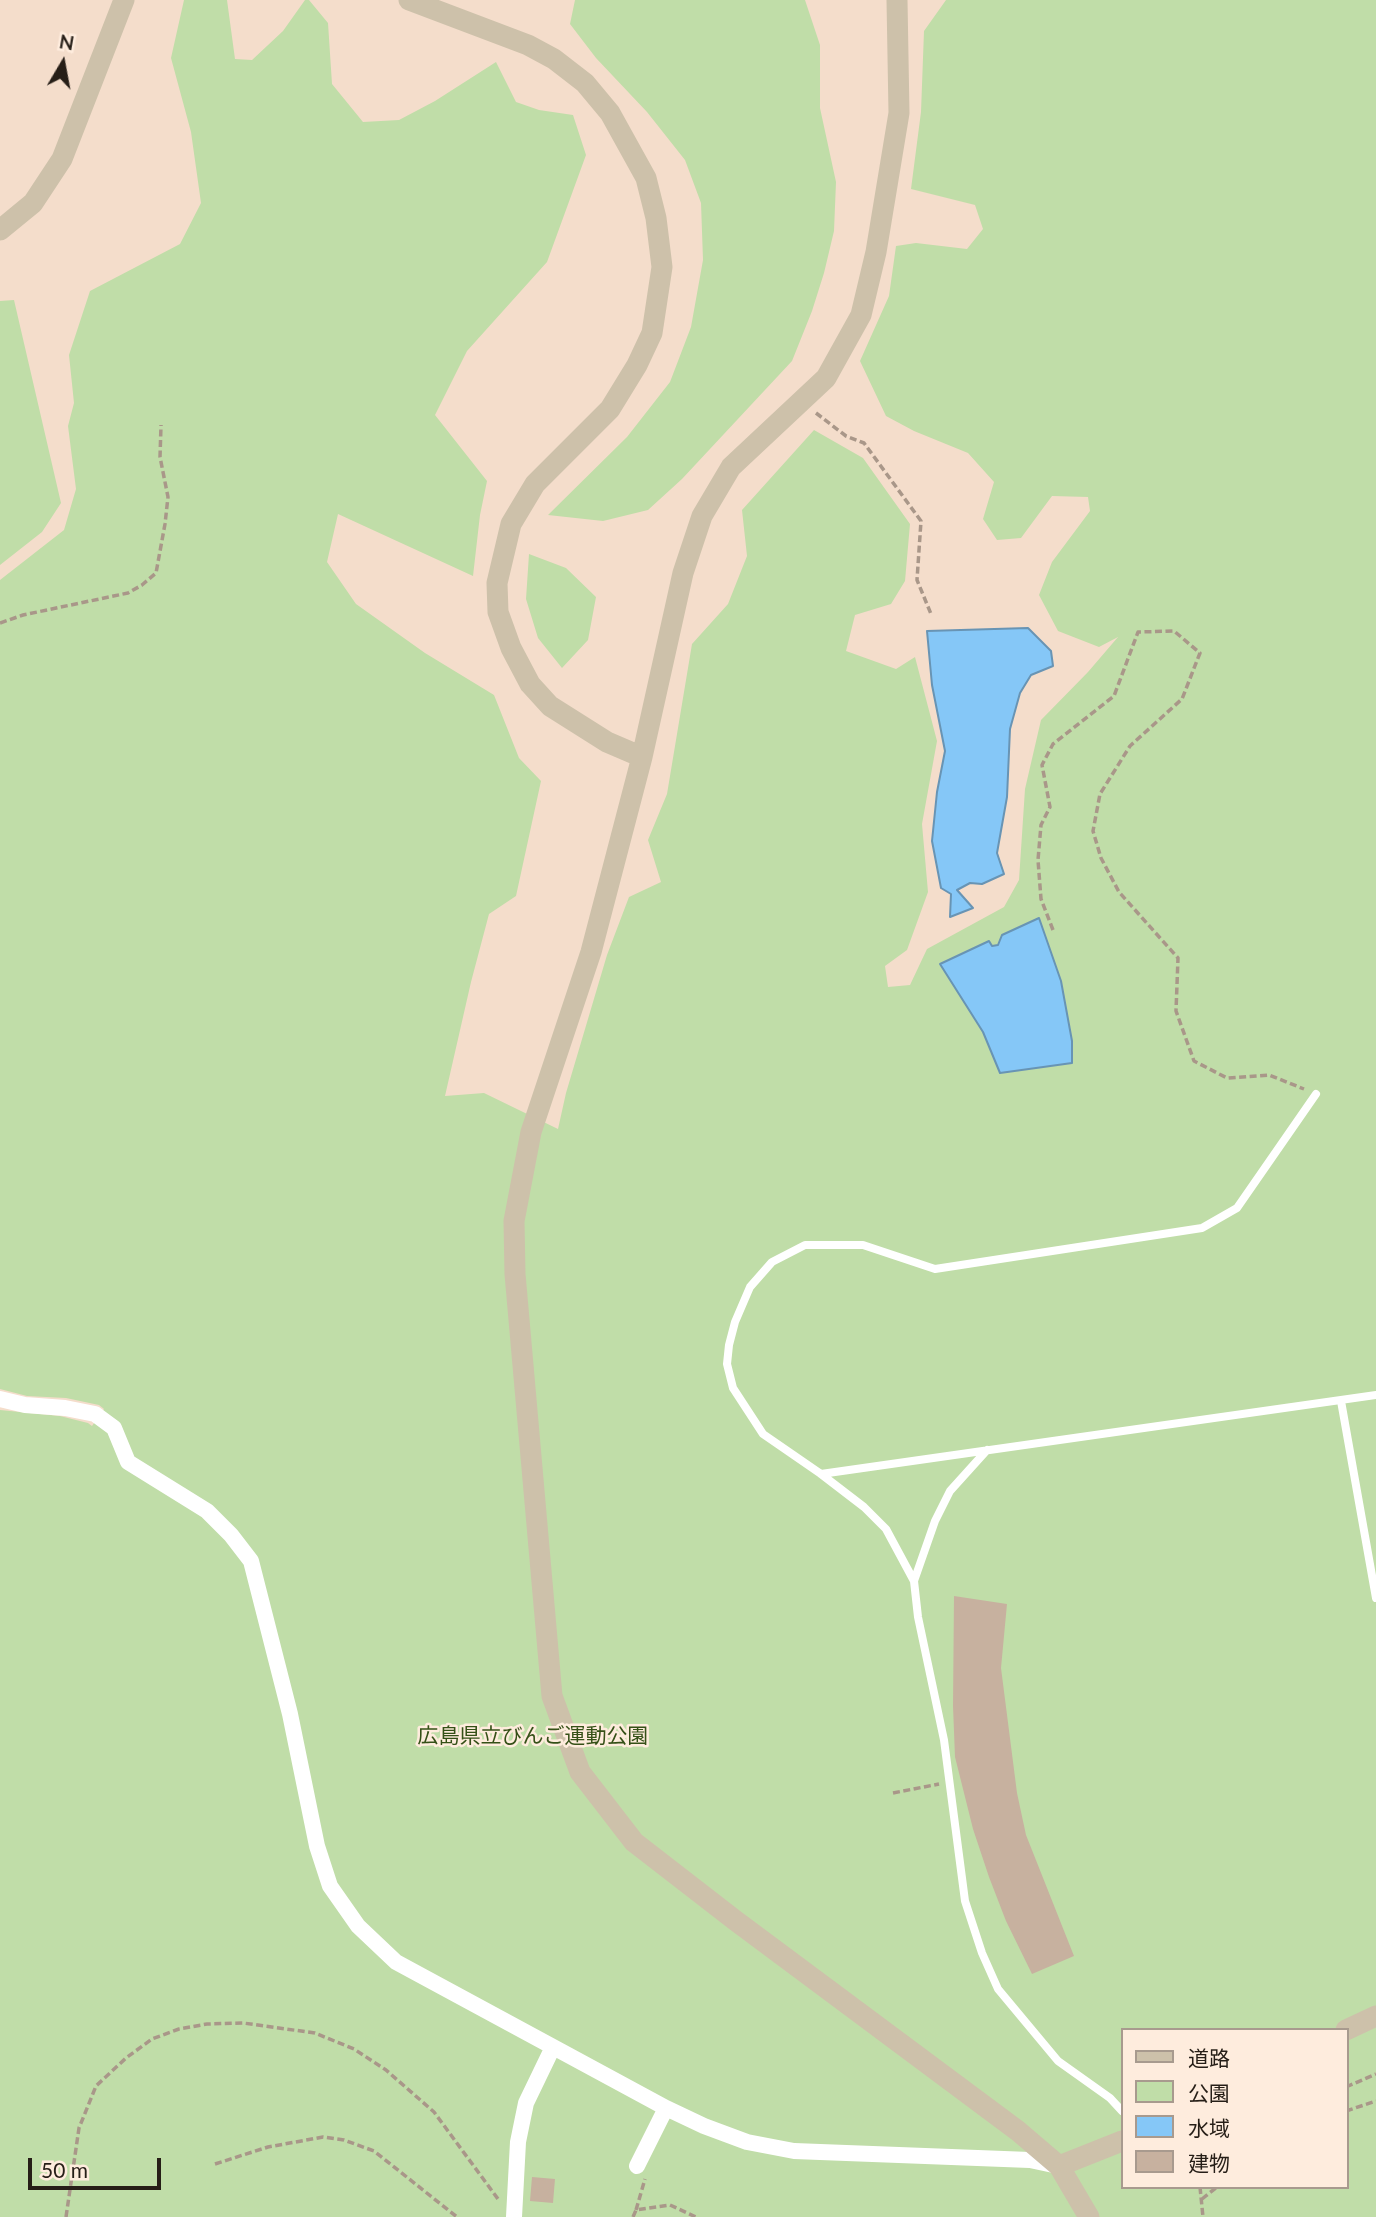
<!DOCTYPE html>
<meta charset="utf-8">
<style>
body{margin:0}
#map{position:relative;width:1376px;height:2217px;overflow:hidden;background:#f4ddcb;font-family:Lato,"Noto Sans JP",sans-serif}
canvas{display:block}
.legend{position:absolute;left:1121px;top:2028px;width:228px;height:161px;box-sizing:border-box;background:#feecdd;border:2px solid #a89a8e;margin:0;padding:9px 12px;list-style:none;font-size:21px;color:#261e17}
.legend li{display:flex;align-items:center;gap:14px;height:35px}
.legend b{width:35px;border:2px solid #a89a8e}
.north{position:absolute;left:28px;top:28px;width:70px;height:70px;-webkit-text-stroke:5px #feecdd;paint-order:stroke;rotate:10deg;font-size:19px;font-weight:700;line-height:28px;text-align:center;color:#261e17}
.north::after{content:'';display:block;margin:auto;width:24px;height:32px;background:#261e17;clip-path:polygon(50% 0,100% 100%,50% 72%,0 100%)}
.scale{position:absolute;left:28px;top:2158px;width:133px;height:32px;box-sizing:border-box;border:4px solid #261e17;border-top:0;padding-left:9px;font-size:21px;line-height:24px;white-space:nowrap;color:#261e17;-webkit-text-stroke:5px #feecdd;paint-order:stroke}
</style>
<div id="map">
<canvas width="1376" height="2217"></canvas>
<ul class="legend">
<li><b style="height:9px;background:#cdc1aa"></b>道路</li>
<li><b style="height:19px;background:#c0dda8"></b>公園</li>
<li><b style="height:19px;background:#85c7f7"></b>水域</li>
<li><b style="height:19px;background:#c7b19f"></b>建物</li>
</ul>
<div class="north">N</div>
<div class="scale">50 m</div>
</div>
<script>
const ctx = document.querySelector('canvas').getContext('2d');
ctx.lineJoin = 'round';
function fill(path, color) {
  ctx.fillStyle = color;
  ctx.fill(path, 'evenodd');
}
function toPath(rows) {
  const path = new Path2D();
  for (const r of rows) {
    path.moveTo(r[0], r[1]);
    for (let i = 2; i < r.length; i += 2) path.lineTo(r[i], r[i + 1]);
  }
  return path;
}
function stroke(path, color, width, dash) {
  ctx.strokeStyle = color;
  ctx.lineWidth = width;
  ctx.lineCap = dash ? 'butt' : 'round';
  ctx.setLineDash(dash || []);
  ctx.stroke(path);
}
function drawText(font, color, halo, rows, align = 'center') {
  ctx.font = font + ' Lato,"Noto Sans JP",sans-serif';
  ctx.lineWidth = 5;
  ctx.setLineDash([]);
  ctx.textBaseline = 'middle';
  ctx.strokeStyle = halo;
  ctx.fillStyle = color;
  for (const [text, x, y, turn = 0] of rows) {
    ctx.save();
    ctx.translate(x, y);
    ctx.rotate((+turn || 0) * Math.PI / 180);
    ctx.textAlign = isNaN(turn) ? turn : align;
    if (halo) ctx.strokeText(text, 0, 0);
    ctx.fillText(text, 0, 0);
    ctx.restore();
  }
}
fill(toPath([
 [184,0,227,0,235,59,252,60,283,31,305,0,309,0,328,23,332,84,363,122,399,120,435,101,496,62,516,102,539,110,573,115,586,155,547,262,467,351,435,415,487,481,480,515,473,576,338,514,327,562,356,604,425,653,494,695,519,758,541,781,516,896,489,914,471,982,445,1096,484,1093,558,1129,566,1093,607,955,629,897,661,882,648,840,667,794,692,644,728,604,747,556,742,510,814,430,863,458,910,524,905,581,891,604,855,615,846,651,896,669,915,657,937,741,922,824,928,892,907,950,885,966,888,987,910,985,927,949,1004,907,1019,880,1025,789,1041,720,1088,672,1118,637,1099,647,1058,631,1039,595,1052,562,1090,511,1088,497,1052,496,1021,538,997,540,983,519,994,482,968,453,914,431,886,416,860,361,889,296,896,246,916,243,967,249,983,229,975,205,911,189,921,112,924,31,946,0,1376,0,1376,2217,0,2217,0,1410,60,1416,88,1423,92,1426,104,1409,99,1405,66,1398,27,1396,0,1389,0,580,64,530,76,489,68,426,74,403,69,355,90,291,180,244,201,203,191,132,171,58],
 [1122,2030,1346,2030,1346,2187,1122,2187],
 [575,0,805,0,820,45,820,108,836,182,834,231,824,273,812,311,792,361,682,479,648,510,603,521,548,515,627,437,670,382,691,327,703,260,701,203,685,160,647,112,596,58,570,24],
 [14,300,61,503,42,532,0,565,0,301],
 [529,554,566,568,596,597,588,640,562,668,538,638,526,599]
]), '#c0dda8');
const water = toPath([
 [1028,628,1051,651,1053,666,1031,675,1020,693,1010,729,1007,797,997,853,1004,874,982,884,970,883,957,890,973,908,950,917,951,894,941,888,932,841,937,792,945,751,932,685,927,631,1028,628],
 [1039,918,1061,981,1072,1041,1072,1063,1000,1073,983,1032,940,964,989,941,992,946,998,945,1002,935,1039,918]
]);
fill(water, '#85c7f7');
stroke(water, '#6894b4', 2);
fill(toPath([
 [954,1596,1007,1604,1001,1668,1017,1793,1026,1835,1074,1956,1032,1974,1006,1921,989,1877,973,1829,955,1757,953,1706],
 [532,2177,555,2179,553,2203,530,2201]
]), '#c7b19f');
stroke(toPath([
 [816,413,846,436,864,443,921,521,917,580,931,614],
 [0,623,23,615,128,593,142,585,156,573,165,524,168,497,160,457,161,425],
 [1053,930,1041,899,1038,860,1041,825,1050,807,1042,765,1053,744,1114,696,1138,632,1174,631,1200,653,1182,699,1130,746,1100,794,1093,831,1101,858,1119,892,1178,958,1176,1011,1194,1061,1227,1078,1269,1075,1304,1089],
 [893,1793,939,1784],
 [1346,2087,1376,2074],
 [1346,2111,1376,2101],
 [215,2164,268,2147,323,2137,344,2140,374,2151,457,2217],
 [1200,2187,1203,2217],
 [1202,2199,1217,2187],
 [636,2210,645,2179],
 [66,2217,79,2128,96,2086,126,2058,152,2039,179,2029,207,2024,243,2023,315,2033,354,2049,386,2070,434,2112,498,2199],
 [633,2217,636,2210,670,2205,696,2217]
]), '#a99789', 3.5, [7, 3.5]);
stroke(toPath([
 [1341,1401,1376,1598],
 [821,1474,1376,1395],
 [914,1581,935,1521,950,1491,987,1450],
 [1122,2111,1110,2098,1058,2061,998,1989,982,1953,965,1901,944,1740,918,1617,914,1581,886,1529,864,1507,821,1474,763,1434,733,1388,727,1364,729,1345,735,1322,750,1287,772,1262,805,1245,863,1245,935,1269,1202,1228,1237,1208,1316,1094]
]), '#fff', 8);
stroke(toPath([
 [0,1399,25,1405,65,1408,95,1414,114,1428,128,1462,207,1511,231,1535,251,1561,290,1714,317,1846,330,1886,358,1926,396,1962,666,2108,704,2126,747,2142,794,2151,1030,2160,1058,2166],
 [637,2166,666,2108],
 [514,2217,518,2142,526,2103,553,2047]
]), '#fff', 16);
stroke(toPath([
 [409,0,528,45,554,59,585,83,610,113,646,178,656,218,662,267,652,333,637,365,610,409,535,484,511,524,497,583,498,612,511,648,530,684,550,706,607,742,642,757],
 [897,0,899,113,876,252,861,315,826,378,731,467,702,516,683,573,642,757,591,952,531,1132,514,1221,515,1274,552,1696,580,1772,634,1842,736,1921,1018,2131,1059,2166,1089,2217],
 [0,230,33,203,62,159,124,0],
 [1346,2030,1376,2016],
 [1059,2166,1122,2141]
]), '#cdc1aa', 21);
drawText('21px', '#355017', '#feecdd', [
 ["広島県立びんご運動公園",533,1736]
]);
</script>
